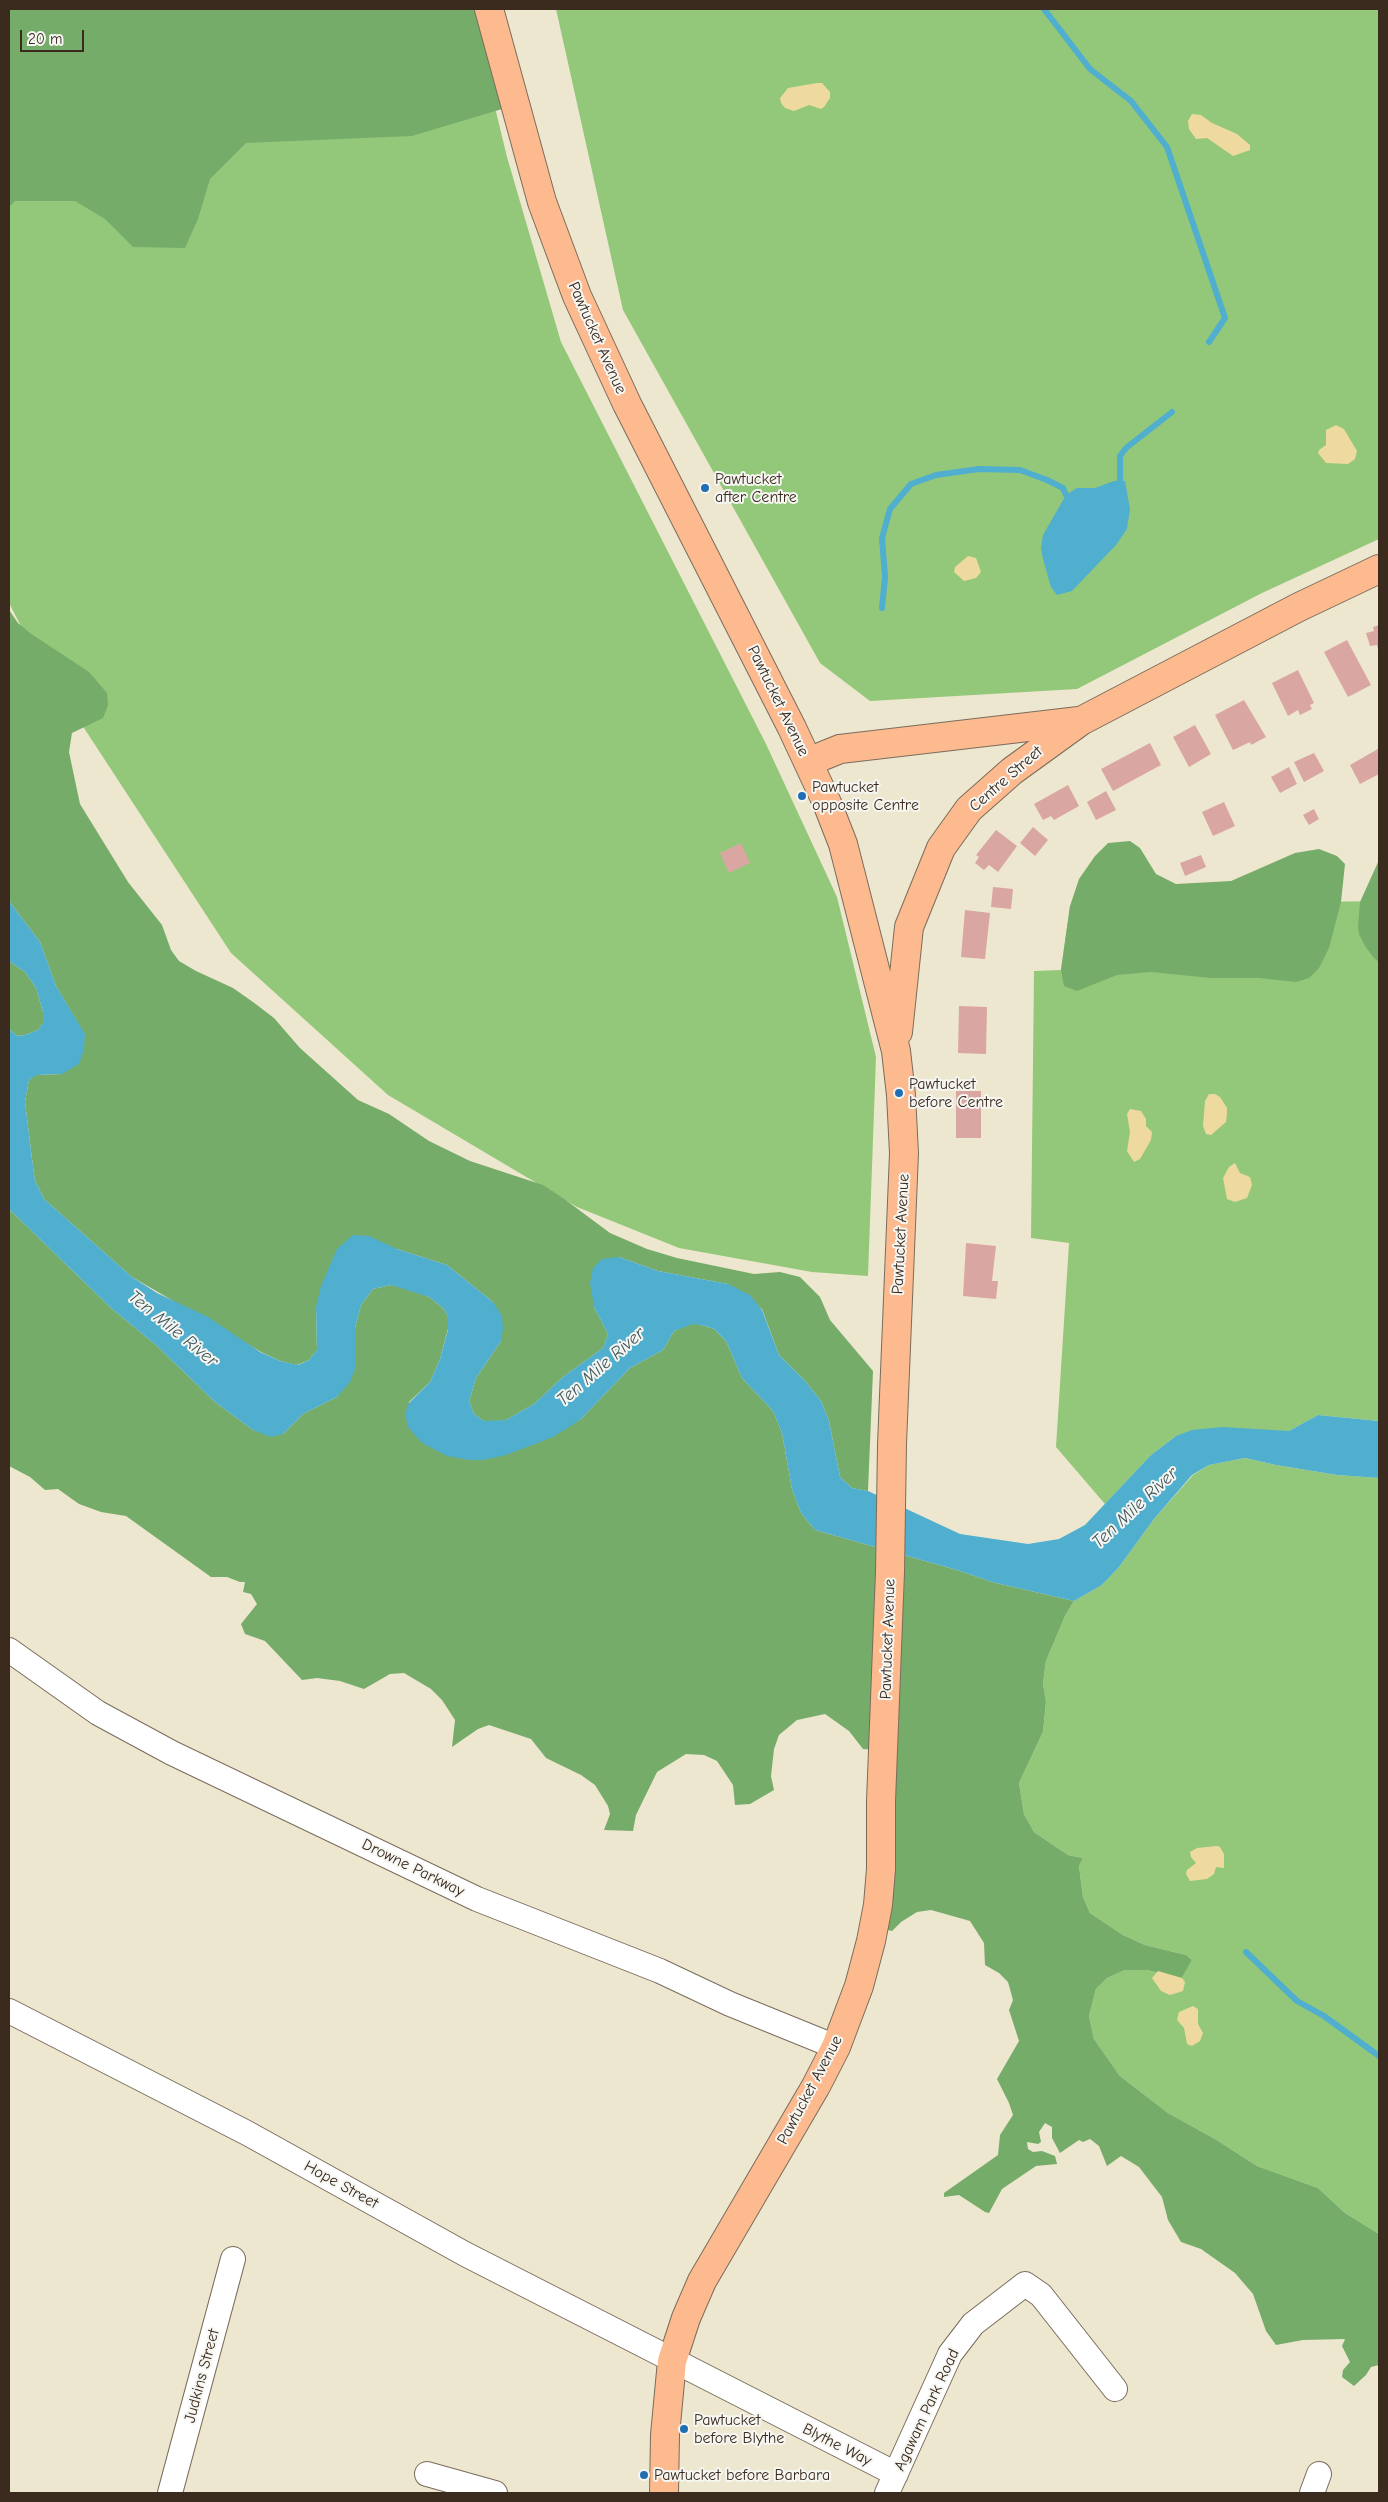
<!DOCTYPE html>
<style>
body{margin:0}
#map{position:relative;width:1388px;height:2502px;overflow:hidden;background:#eee7cf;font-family:"Comic Neue",sans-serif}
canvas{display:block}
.frame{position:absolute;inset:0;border:10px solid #3b2a1e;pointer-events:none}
.scale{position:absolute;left:20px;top:30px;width:64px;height:22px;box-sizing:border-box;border:2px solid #3b2a1e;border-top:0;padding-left:6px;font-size:15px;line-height:18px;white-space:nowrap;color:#3b2a1e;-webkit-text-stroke:4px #f6f6f2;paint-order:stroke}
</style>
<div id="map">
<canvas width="1388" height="2502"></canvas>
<div class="frame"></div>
<div class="scale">20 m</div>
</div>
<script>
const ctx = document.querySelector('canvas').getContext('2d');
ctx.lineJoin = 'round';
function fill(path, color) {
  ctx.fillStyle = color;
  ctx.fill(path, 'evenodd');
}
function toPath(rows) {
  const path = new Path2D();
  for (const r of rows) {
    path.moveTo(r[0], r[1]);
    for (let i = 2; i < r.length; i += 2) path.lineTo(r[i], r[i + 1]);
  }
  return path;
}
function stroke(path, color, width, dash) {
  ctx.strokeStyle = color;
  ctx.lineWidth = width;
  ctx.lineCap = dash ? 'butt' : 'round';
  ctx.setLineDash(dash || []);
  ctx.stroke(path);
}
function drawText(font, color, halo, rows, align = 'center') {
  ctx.font = font + ' "Comic Neue",sans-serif';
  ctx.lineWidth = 4;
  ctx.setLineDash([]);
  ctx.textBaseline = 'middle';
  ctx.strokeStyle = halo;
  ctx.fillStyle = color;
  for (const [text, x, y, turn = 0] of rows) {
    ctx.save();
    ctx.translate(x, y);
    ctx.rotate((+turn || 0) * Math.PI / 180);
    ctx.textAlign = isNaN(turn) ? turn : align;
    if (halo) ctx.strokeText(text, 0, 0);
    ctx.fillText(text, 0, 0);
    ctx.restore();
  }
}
fill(toPath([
 [556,9,1379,9,1379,539,1262,593,1077,689,870,701,820,663,623,310],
 [481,50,507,157,561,342,766,744,837,897,876,1057,868,1276,812,1272,679,1248,577,1207,388,1095,231,953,35,653,9,603,9,198],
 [1379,901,1379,1421,1318,1415,1289,1431,1176,1436,1151,1455,1105,1504,1056,1447,1069,1243,1031,1238,1034,971,1061,970,1070,906],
 [1245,1458,1276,1465,1337,1475,1379,1478,1379,2234,1345,2213,1318,2188,1257,2166,1215,2139,1168,2113,1120,2076,1094,2039,1089,2016,1096,1989,1107,1978,1125,1970,1147,1970,1167,1975,1181,1975,1192,1960,1186,1955,1145,1945,1123,1935,1090,1913,1083,1897,1079,1866,1083,1858,1068,1855,1034,1832,1024,1814,1019,1783,1043,1732,1046,1703,1043,1683,1046,1661,1065,1616,1074,1601,1102,1585,1119,1567,1154,1519,1193,1475,1209,1465]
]), '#93c87a');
fill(toPath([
 [9,9,486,9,512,106,412,136,246,143,210,179,198,219,185,248,133,247,105,219,75,201,15,201,9,207],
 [9,610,18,623,30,633,89,672,107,693,108,705,103,718,72,733,69,752,80,804,128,882,162,925,171,950,179,961,196,971,233,988,253,1002,274,1018,300,1048,358,1100,389,1114,429,1141,470,1161,543,1185,563,1198,610,1233,647,1249,677,1258,754,1274,780,1272,800,1277,820,1297,830,1320,873,1371,868,1491,852,1488,840,1477,829,1421,821,1401,806,1382,779,1355,762,1309,728,1284,658,1271,619,1257,594,1307,608,1334,603,1348,563,1377,534,1404,506,1420,490,1422,484,1421,474,1414,469,1401,476,1378,501,1341,493,1302,447,1265,397,1249,316,1307,317,1350,309,1360,297,1365,280,1361,261,1352,132,1277,44,1199,35,1181,32,1159,25,1102,29,1080,36,1075,62,1074,85,1035,56,986,40,942,9,901],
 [1130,841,1140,848,1156,874,1176,884,1231,881,1295,853,1319,849,1337,856,1345,864,1341,902,1329,948,1319,968,1309,978,1296,982,1259,978,1211,978,1151,972,1117,975,1077,991,1064,986,1061,970,1070,906,1079,879,1095,856,1108,843],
 [1379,860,1379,962,1374,958,1365,946,1359,934,1358,926,1360,902],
 [9,961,25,972,36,988,43,1012,43,1023,38,1030,25,1035,17,1036,9,1029],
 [9,1209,111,1308,156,1345,215,1402,253,1430,283,1434,303,1414,337,1397,355,1369,355,1328,361,1305,373,1289,391,1285,405,1288,429,1297,443,1308,448,1316,448,1329,440,1359,430,1382,409,1402,408,1427,580,1420,630,1368,663,1350,674,1331,693,1323,705,1326,714,1329,726,1341,742,1378,773,1411,782,1433,792,1489,801,1513,815,1530,957,1570,992,1582,1074,1601,1065,1616,1046,1661,1043,1683,1046,1702,1043,1732,1019,1783,1024,1814,1034,1832,1068,1855,1083,1858,1079,1866,1083,1897,1090,1913,1123,1935,1145,1945,1186,1955,1192,1960,1179,1982,1167,1975,1147,1970,1125,1970,1107,1978,1096,1989,1089,2016,1094,2039,1120,2076,1168,2113,1215,2139,1257,2166,1318,2188,1345,2213,1379,2234,1379,2365,1371,2367,1366,2375,1354,2386,1342,2377,1343,2370,1350,2362,1342,2346,1345,2339,1303,2340,1276,2345,1266,2331,1253,2294,1235,2273,1201,2249,1181,2242,1168,2220,1162,2197,1139,2167,1121,2156,1107,2166,1099,2146,1090,2139,1083,2142,1079,2140,1060,2153,1052,2138,1052,2127,1045,2123,1039,2132,1041,2142,1038,2144,1027,2142,1028,2149,1033,2152,1042,2151,1055,2156,1057,2164,1036,2166,1002,2189,989,2213,985,2212,959,2195,944,2197,944,2193,998,2155,1000,2135,1013,2115,1009,2103,997,2079,1019,2041,1009,2010,1013,2000,1008,1982,999,1973,985,1965,984,1943,970,1921,931,1910,917,1912,901,1922,892,1931,869,1925,878,1750,863,1749,849,1731,825,1714,797,1720,779,1735,774,1749,771,1776,774,1790,750,1804,735,1805,733,1785,717,1761,704,1755,686,1754,657,1772,636,1815,633,1831,604,1830,610,1814,608,1806,595,1785,581,1775,546,1758,531,1739,489,1725,478,1729,452,1747,455,1720,442,1700,431,1689,404,1673,390,1674,364,1689,340,1681,317,1678,302,1680,265,1641,245,1634,241,1624,257,1604,251,1594,243,1592,245,1582,240,1582,227,1577,211,1577,126,1516,101,1512,79,1504,58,1489,45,1490,30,1477,9,1466]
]), '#76ac6a');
fill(toPath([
 [817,83,822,83,830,92,830,98,824,107,821,109,809,105,794,111,785,108,781,103,780,98,788,88],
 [1192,114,1201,115,1212,123,1237,134,1250,145,1250,150,1233,156,1207,138,1196,139,1189,129,1188,121],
 [1336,425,1344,429,1357,451,1355,459,1348,464,1326,463,1318,453,1319,450,1326,445,1326,430],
 [968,556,976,558,981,572,976,578,964,581,954,572,955,567],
 [1209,1094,1215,1094,1220,1097,1227,1108,1227,1114,1226,1122,1211,1135,1206,1134,1203,1126,1205,1101],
 [1130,1109,1141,1111,1146,1119,1146,1126,1152,1132,1151,1140,1140,1159,1134,1162,1127,1151,1130,1132,1127,1114],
 [1235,1163,1240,1173,1250,1177,1252,1185,1247,1198,1235,1202,1227,1199,1223,1178,1229,1167],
 [1217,1846,1220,1847,1224,1854,1224,1868,1216,1867,1214,1874,1207,1879,1190,1881,1186,1874,1187,1870,1196,1863,1191,1857,1190,1852,1197,1848],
 [1158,1971,1182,1978,1185,1982,1183,1991,1170,1995,1161,1991,1152,1978],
 [1193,2006,1198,2009,1198,2024,1203,2033,1200,2041,1192,2046,1187,2044,1184,2028,1177,2020,1179,2012]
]), '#eeda9e');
fill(toPath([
 [1114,481,1125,481,1130,509,1127,529,1116,545,1072,591,1057,595,1051,587,1043,559,1041,548,1043,535,1066,495,1077,488,1095,488],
 [9,901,40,942,56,986,85,1034,84,1050,79,1064,62,1074,37,1075,29,1080,25,1102,32,1159,35,1181,44,1199,132,1277,157,1293,208,1317,260,1352,280,1361,298,1365,309,1360,317,1350,316,1307,321,1286,337,1249,353,1235,369,1236,397,1249,447,1265,493,1302,502,1316,503,1329,501,1341,476,1378,469,1401,474,1414,484,1421,506,1420,534,1404,563,1377,603,1348,608,1334,594,1307,590,1283,593,1268,602,1259,619,1257,658,1271,728,1284,750,1295,762,1310,779,1355,806,1382,821,1401,829,1421,840,1477,852,1488,868,1491,960,1534,1028,1544,1059,1539,1085,1525,1151,1455,1176,1436,1192,1430,1222,1427,1289,1431,1318,1415,1379,1421,1379,1478,1337,1475,1276,1465,1245,1458,1209,1465,1192,1475,1154,1519,1119,1567,1102,1585,1074,1601,992,1582,957,1570,815,1530,801,1513,792,1489,782,1433,773,1411,742,1378,726,1341,714,1329,705,1326,693,1324,674,1331,663,1350,630,1368,580,1420,553,1437,506,1455,483,1460,469,1460,447,1456,422,1443,408,1427,405,1414,409,1403,430,1382,440,1359,448,1330,448,1316,443,1308,429,1297,391,1285,373,1289,361,1305,355,1328,355,1369,350,1382,337,1397,303,1414,283,1434,271,1437,253,1430,215,1402,156,1345,111,1308,9,1209,9,1029,17,1036,25,1035,38,1030,43,1023,43,1012,36,988,25,972,9,961]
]), '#50aece');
stroke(toPath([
 [1044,9,1090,69,1131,101,1167,147,1225,318,1209,342],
 [1120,481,1120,456,1126,448,1172,412],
 [882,608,885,577,882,538,890,509,911,484,936,475,979,469,1020,470,1047,480,1063,488,1066,495],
 [1246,1952,1297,2001,1324,2016,1379,2056]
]), '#50aece', 6);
fill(toPath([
 [1379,625,1379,649,1378,649,1377,645,1370,646,1366,633,1374,631,1373,627],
 [1347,640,1371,685,1348,697,1324,652],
 [1298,670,1314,703,1310,705,1312,709,1300,715,1298,710,1288,716,1272,683],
 [1244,700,1266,737,1251,745,1250,742,1233,750,1215,715],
 [1195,725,1211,754,1189,767,1173,737],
 [1150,743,1161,765,1113,791,1101,769],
 [1378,749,1379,774,1360,784,1350,765],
 [1314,753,1324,771,1304,782,1294,762],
 [1289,767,1297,784,1280,793,1271,777],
 [1068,785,1079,806,1054,820,1051,816,1043,820,1034,804],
 [1106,791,1116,810,1096,820,1087,802],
 [1224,802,1235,826,1213,836,1202,812],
 [1314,809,1319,819,1309,825,1303,815],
 [1033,827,1048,840,1035,856,1020,843],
 [996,830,1017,846,998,872,989,865,984,870,975,863,979,857,976,855],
 [741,843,750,863,729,873,720,853],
 [1201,855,1206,867,1185,876,1180,863],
 [993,887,1013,889,1011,909,991,907],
 [965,910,990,913,985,959,961,957],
 [959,1006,987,1007,986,1054,958,1053],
 [956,1091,981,1091,981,1138,956,1138],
 [966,1243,996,1246,992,1281,998,1281,996,1299,963,1296]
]), '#d9a6a2');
const minor = toPath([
 [9,1650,98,1713,172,1753,477,1899,660,1971,730,2004,836,2047],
 [9,2011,247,2133,465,2254,896,2474],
 [427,2474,495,2493],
 [170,2493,233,2259],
 [887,2493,950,2354,973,2324,1025,2284,1041,2295,1115,2389],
 [1312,2493,1319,2474]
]);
const major = toPath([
 [489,9,542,202,577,296,627,404,792,728,827,803,843,844,896,1051,901,1095,904,1153,892,1444,890,1572,881,1801,881,1869,878,1905,871,1941,859,1986,836,2047,816,2086,702,2281,686,2318,672,2361,665,2435,664,2493],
 [808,762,840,749,1079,721],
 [898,1032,909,927,941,848,969,809,1012,771,1081,721,1299,607,1379,569]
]);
stroke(minor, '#7a6c5c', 26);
stroke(major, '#7a6c5c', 30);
stroke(minor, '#fff', 24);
stroke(major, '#fcba8e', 28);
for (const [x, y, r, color] of [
 [705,488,5,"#1f6fb2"],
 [802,796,5,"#1f6fb2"],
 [899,1093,5,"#1f6fb2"],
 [684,2429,5,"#1f6fb2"],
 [644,2475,5,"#1f6fb2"]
]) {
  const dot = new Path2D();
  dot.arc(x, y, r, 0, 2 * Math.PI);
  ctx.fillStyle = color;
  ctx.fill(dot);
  stroke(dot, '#f6f6f2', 2);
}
drawText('16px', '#3b2a1e', '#f6f6f2', [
 ["Pawtucket Avenue",597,338,66],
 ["Pawtucket Avenue",778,701,64],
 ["Centre Street",1006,779,-41],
 ["Pawtucket Avenue",901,1234,-87],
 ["Pawtucket Avenue",888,1639,-88],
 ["Drowne Parkway",413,1868,26],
 ["Pawtucket Avenue",810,2090,-62],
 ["Hope Street",341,2185,29],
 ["Judkins Street",202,2376,-75],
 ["Agawam Park Road",927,2410,-65],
 ["Blythe Way",837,2445,27]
]);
drawText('16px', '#3b2a1e', '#f6f6f2', [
 ["Pawtucket",715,479],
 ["after Centre",715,497],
 ["Pawtucket",812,787],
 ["opposite Centre",812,805],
 ["Pawtucket",909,1084],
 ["before Centre",909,1102],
 ["Pawtucket",694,2420],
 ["before Blythe",694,2438],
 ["Pawtucket before Barbara",654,2475]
], 'left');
drawText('italic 18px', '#42585c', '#f6f6f2', [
 ["Ten Mile River",173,1329,39],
 ["Ten Mile River",601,1367,-41],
 ["Ten Mile River",1135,1508,-43]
]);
</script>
